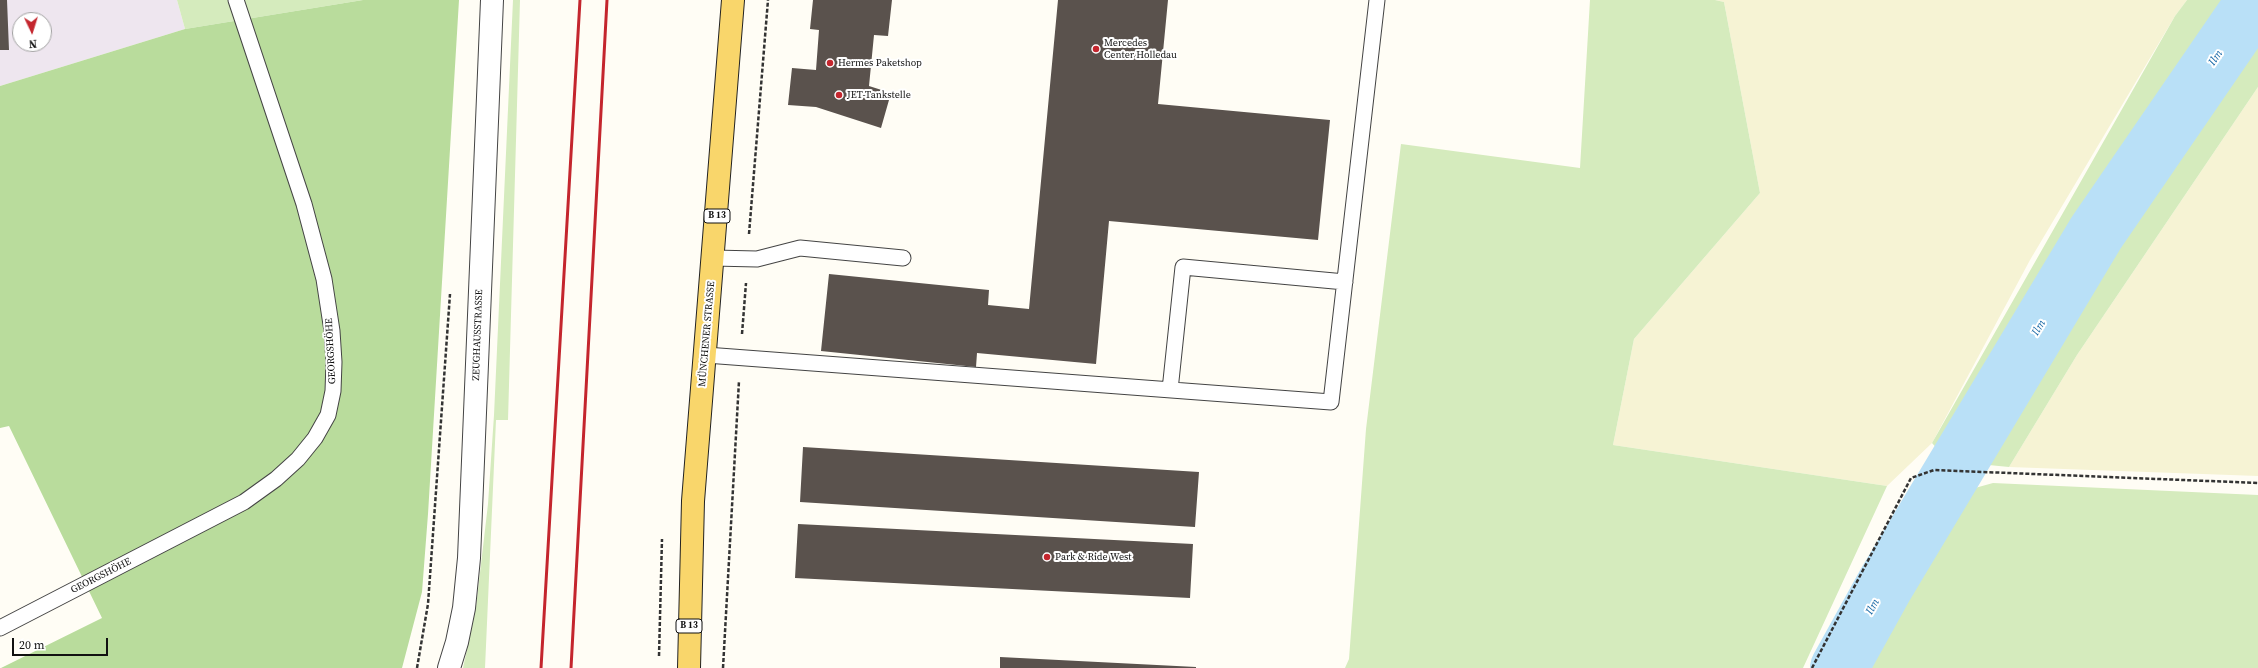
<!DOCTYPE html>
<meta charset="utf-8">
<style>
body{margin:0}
#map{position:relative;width:2258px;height:668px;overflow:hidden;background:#fffdf5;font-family:"Source Serif 4",serif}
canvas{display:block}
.north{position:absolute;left:12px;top:12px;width:40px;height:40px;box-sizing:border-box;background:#fff;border:1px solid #a0a0a0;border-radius:50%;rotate:176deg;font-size:11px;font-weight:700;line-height:16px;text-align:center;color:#111}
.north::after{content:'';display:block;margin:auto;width:14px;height:18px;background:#c4262e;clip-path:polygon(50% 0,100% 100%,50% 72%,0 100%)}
.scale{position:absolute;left:12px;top:638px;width:96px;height:18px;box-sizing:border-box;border:2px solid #111;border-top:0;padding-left:5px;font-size:12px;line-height:14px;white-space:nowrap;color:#111;-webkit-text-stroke:3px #fff;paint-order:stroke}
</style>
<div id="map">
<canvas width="2258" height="668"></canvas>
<div class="north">N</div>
<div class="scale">20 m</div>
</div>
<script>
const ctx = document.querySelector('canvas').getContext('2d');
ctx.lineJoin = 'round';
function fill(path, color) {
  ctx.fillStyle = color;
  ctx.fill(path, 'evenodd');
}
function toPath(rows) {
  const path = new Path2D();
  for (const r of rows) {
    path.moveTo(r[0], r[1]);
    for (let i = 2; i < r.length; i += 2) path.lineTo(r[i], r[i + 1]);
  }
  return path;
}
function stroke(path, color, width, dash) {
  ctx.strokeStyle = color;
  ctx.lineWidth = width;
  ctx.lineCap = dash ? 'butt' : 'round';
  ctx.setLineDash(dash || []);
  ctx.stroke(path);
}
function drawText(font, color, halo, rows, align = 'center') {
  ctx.font = font + ' "Source Serif 4",serif';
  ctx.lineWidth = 4;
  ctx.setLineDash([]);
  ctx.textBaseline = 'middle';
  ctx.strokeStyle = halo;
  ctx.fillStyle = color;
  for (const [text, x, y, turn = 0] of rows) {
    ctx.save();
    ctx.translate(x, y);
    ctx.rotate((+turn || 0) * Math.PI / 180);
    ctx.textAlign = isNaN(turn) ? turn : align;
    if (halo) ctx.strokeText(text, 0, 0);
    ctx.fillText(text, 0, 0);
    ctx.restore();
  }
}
fill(toPath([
 [0,0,177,0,185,29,0,86],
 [20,20,44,20,44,44,20,44]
]), '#eee6ef');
fill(toPath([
 [1715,0,2187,0,2175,16,2030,260,1932,443,1887,486,1613,445,1634,339,1760,193,1724,2],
 [2258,87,2258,476,2009,467,2077,355]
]), '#f6f3d4');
fill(toPath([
 [177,0,363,0,185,29],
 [513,0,520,0,508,420,496,420,485,668,463,668,476,607,488,504,494,415],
 [1590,0,1715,0,1724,2,1760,193,1634,339,1613,445,1887,486,1803,668,1345,668,1349,659,1366,429,1401,144,1580,168],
 [2187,0,2258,0,2258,87,2077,355,2009,467,1948,461,1932,443,2175,16],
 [1931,480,1975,488,1993,483,2258,495,2258,668,1817,668,1913,486]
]), '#d5ebbd');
fill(toPath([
 [363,0,459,0,428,514,422,592,402,668,1,668,102,618,9,426,0,428,0,86,185,29]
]), '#b9dc9c');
stroke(toPath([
 [1839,668,1885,585,2096,233,2256,0]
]), '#b9e0f7', 58);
fill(toPath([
 [0,0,7,0,9,50,0,50],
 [813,0,892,0,888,36,874,35,869,86,891,93,881,128,816,107,788,105,792,68,816,70,819,30,810,29],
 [1058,0,1168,0,1158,104,1330,120,1318,240,1109,221,1096,364,977,353,976,367,821,351,829,274,989,290,988,305,1029,309],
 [803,447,1199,472,1195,527,800,502],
 [798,524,1193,544,1190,598,795,578],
 [1000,657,1196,667,1196,668,1000,668]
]), '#5a524d');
const lane = toPath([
 [713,258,757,259,800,248,903,258],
 [706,355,1331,402,1377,0],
 [1170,390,1183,267,1345,282],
 [0,628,244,502,276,479,298,459,315,438,328,415,333,391,334,362,332,331,324,279,304,204,236,0]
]);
const street = toPath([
 [449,668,457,642,464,608,469,558,492,0]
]);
const primary = toPath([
 [689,668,693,501,733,0]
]);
stroke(lane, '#444', 17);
stroke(street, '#444', 24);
stroke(primary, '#222', 24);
stroke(toPath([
 [749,234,768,0],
 [742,334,746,283],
 [659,656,662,539],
 [417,668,428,604,450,294],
 [723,668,739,381],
 [1812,668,1911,478,1934,470,2258,483]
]), '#333', 2.5, [4, 2]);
stroke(lane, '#fff', 15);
stroke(street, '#fff', 22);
stroke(primary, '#f9d66b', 22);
stroke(toPath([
 [541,668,580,0],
 [571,668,607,0]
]), '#c4262e', 3);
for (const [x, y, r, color] of [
 [1096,49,4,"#c4262e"],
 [830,63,4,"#c4262e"],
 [839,95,4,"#c4262e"],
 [1047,557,4,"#c4262e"]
]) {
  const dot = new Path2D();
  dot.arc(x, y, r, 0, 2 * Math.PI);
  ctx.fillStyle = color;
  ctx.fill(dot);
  stroke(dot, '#fff', 1.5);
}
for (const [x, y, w] of [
 [717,216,26],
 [689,626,26]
]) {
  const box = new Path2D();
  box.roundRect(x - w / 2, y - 7, w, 14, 3);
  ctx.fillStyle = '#fff';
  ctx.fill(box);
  stroke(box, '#111', 1);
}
drawText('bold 9px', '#111', null, [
 ["B 13",717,216],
 ["B 13",689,626]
]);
drawText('10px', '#111', '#fff', [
 ["Mercedes",1104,43],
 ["Center Holledau",1104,55],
 ["Hermes Paketshop",838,63],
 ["JET-Tankstelle",847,95],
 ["Park & Ride West",1055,557]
], 'left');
drawText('10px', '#111', '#fff', [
 ["MÜNCHENER STRASSE",707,334,-85],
 ["ZEUGHAUSSTRASSE",478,335,-88],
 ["GEORGSHÖHE",331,351,-93],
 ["GEORGSHÖHE",101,576,-27]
]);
drawText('italic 11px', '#1768a6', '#fff', [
 ["Ilm",2216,58,-56],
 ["Ilm",2039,328,-59],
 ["Ilm",1873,607,-61]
]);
</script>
